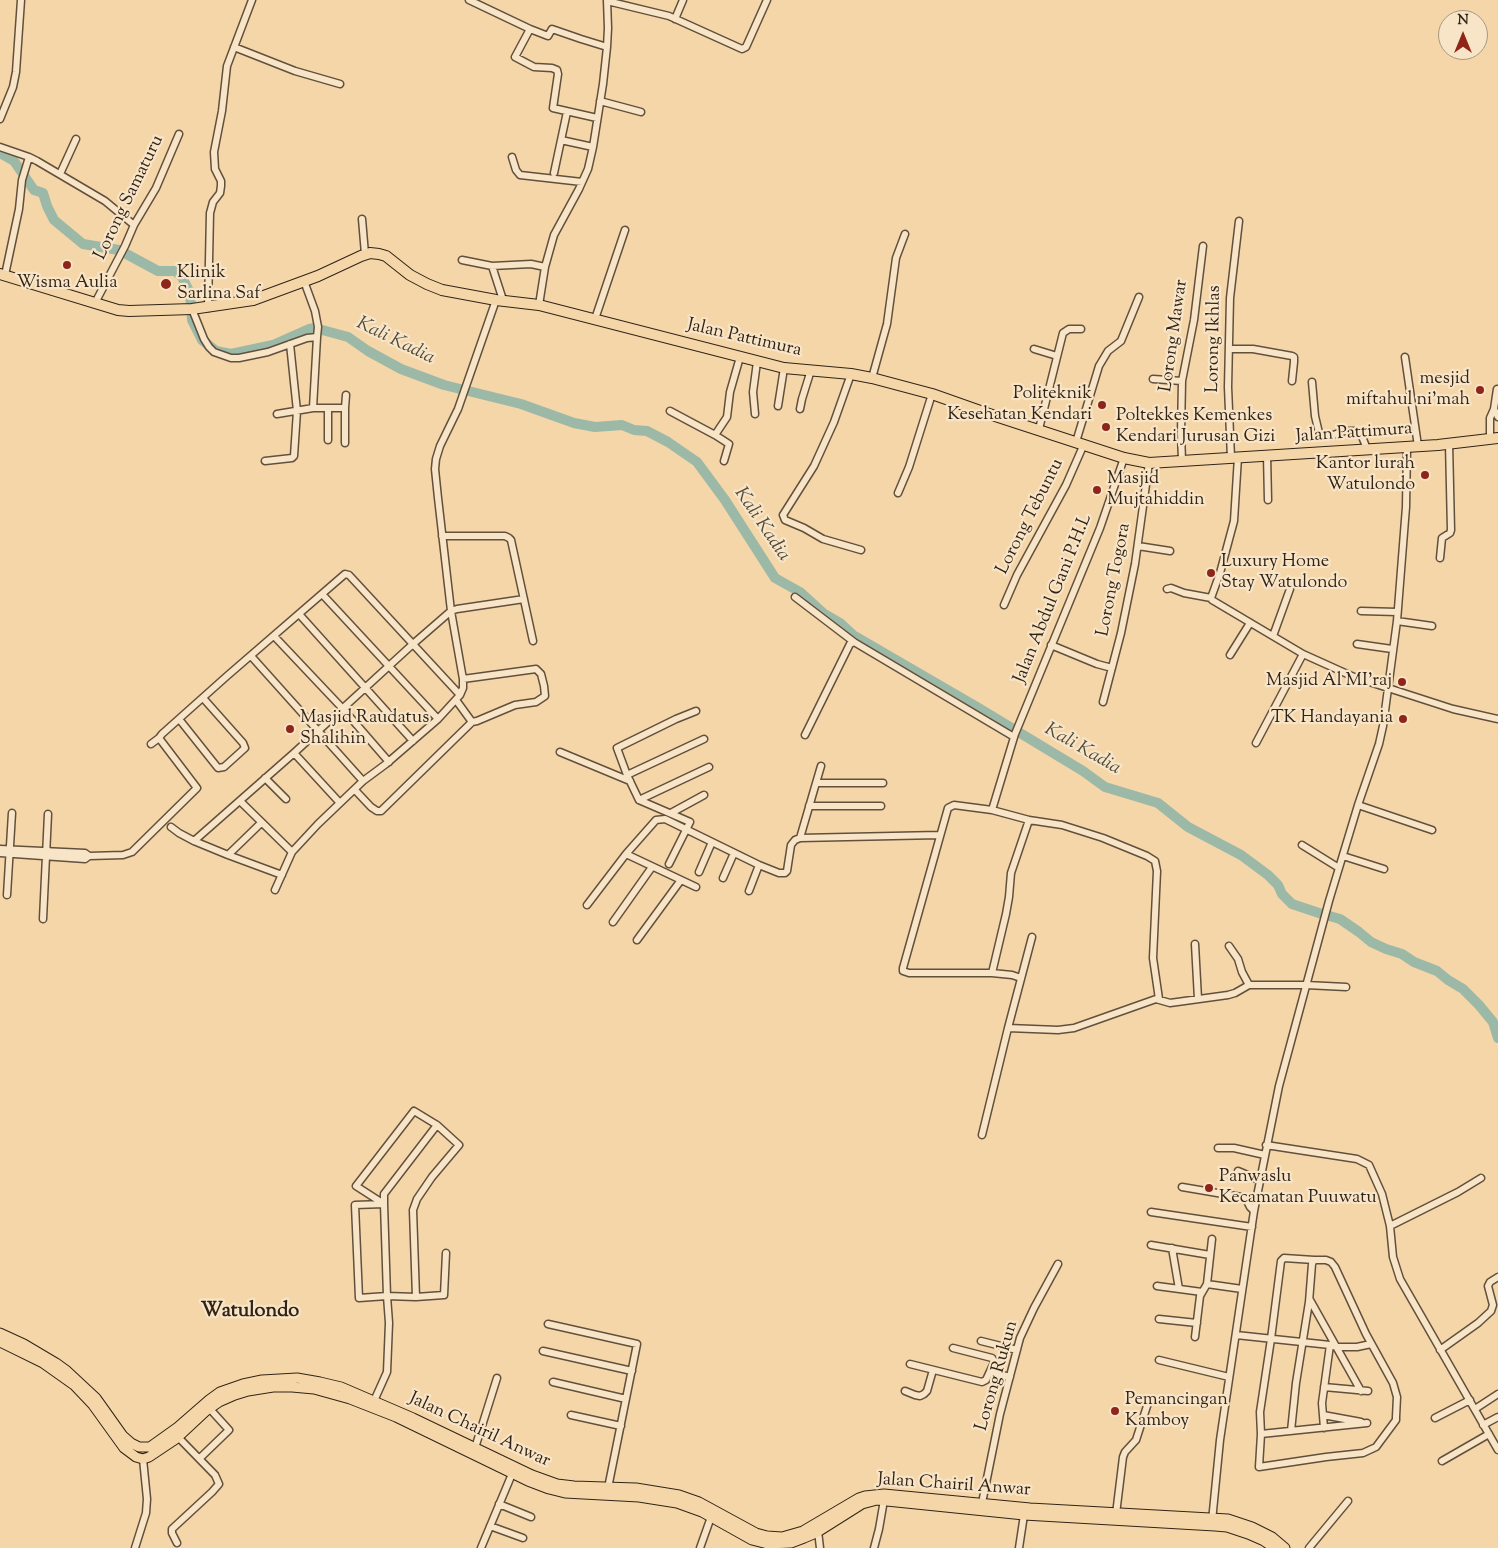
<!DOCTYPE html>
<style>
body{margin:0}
#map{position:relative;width:1498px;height:1548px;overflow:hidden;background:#f4d6a9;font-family:"Sorts Mill Goudy",serif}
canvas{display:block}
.north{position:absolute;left:1438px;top:10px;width:50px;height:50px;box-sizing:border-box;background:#f8e4c7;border:1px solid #a89781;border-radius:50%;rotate:0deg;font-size:14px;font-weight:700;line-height:20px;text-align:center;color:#312417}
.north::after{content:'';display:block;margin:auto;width:18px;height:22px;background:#8f2418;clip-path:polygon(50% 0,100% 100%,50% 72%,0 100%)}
</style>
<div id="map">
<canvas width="1498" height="1548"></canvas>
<div class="north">N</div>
</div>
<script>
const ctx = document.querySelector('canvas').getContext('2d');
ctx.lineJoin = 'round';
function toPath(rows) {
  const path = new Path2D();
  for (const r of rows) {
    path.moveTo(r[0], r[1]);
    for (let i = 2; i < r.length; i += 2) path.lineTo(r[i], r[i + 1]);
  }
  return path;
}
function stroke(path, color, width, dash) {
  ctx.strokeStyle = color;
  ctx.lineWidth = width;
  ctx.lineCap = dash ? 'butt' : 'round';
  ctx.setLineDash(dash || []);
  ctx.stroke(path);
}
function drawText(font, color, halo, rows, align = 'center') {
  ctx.font = font + ' "Sorts Mill Goudy",serif';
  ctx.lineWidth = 4.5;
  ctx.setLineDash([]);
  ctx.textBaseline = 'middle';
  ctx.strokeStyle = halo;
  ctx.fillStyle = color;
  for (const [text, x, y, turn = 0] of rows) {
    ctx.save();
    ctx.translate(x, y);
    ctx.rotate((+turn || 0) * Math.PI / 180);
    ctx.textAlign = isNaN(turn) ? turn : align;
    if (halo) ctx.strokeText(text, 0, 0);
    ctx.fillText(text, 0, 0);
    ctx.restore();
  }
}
stroke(toPath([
 [0,153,14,161,34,190,43,193,47,206,54,220,83,244,119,250,158,271,175,271,182,277,190,293,192,320,202,340,216,351,231,354,273,345,309,329,315,328,348,337,368,351,401,369,444,385,521,404,574,423,595,427,622,425,634,430,647,431,668,442,697,462,725,500,775,578,800,592,823,613,840,623,853,635,977,707,1083,771,1105,787,1158,803,1188,827,1241,855,1268,875,1278,885,1282,894,1292,904,1319,913,1340,919,1359,932,1371,942,1386,949,1402,954,1414,962,1437,971,1448,980,1463,989,1479,1005,1493,1022,1498,1038]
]), '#9cb9a8', 10);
const minor = toPath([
 [469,0,530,29,515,57,534,67,552,68,557,70,558,74,553,108,597,118],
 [607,1,669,16,742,49,746,47,767,0],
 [675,19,683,0],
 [530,29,548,36,552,29,581,39,607,47],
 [234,47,295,71,340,84],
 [600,101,641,112],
 [0,119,13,87,16,72,21,0],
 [561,140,593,147],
 [0,147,29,157],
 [512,157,516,170,520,175,582,182],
 [554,173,567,112],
 [60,174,76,139],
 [362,219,365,254],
 [462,260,492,266,503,300],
 [492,266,531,264,545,267],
 [5,275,19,209,22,180,29,157,37,161,105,201,134,225],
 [304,281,315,311,318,327,317,337],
 [95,303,125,246,134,225,156,188,179,134],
 [539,305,545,267,554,235,579,189,588,169,593,147,603,84,607,47,608,28,607,0],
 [208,308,210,213,213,202,220,193,221,186,221,181,215,169,214,152,222,111,227,66,252,0],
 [192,309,204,339,209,347,214,352,231,358,239,358,268,352,307,338,317,337,313,408],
 [595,319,625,230],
 [1034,349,1057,356],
 [1229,349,1253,349,1292,356,1294,357,1294,362,1292,381],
 [1405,357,1418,446],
 [851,374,834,422,814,466,783,515,785,520,804,528,823,539,861,550],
 [872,378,887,324,896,258,905,234],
 [1153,379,1182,381],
 [1312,382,1315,416,1319,433,1323,436,1330,436,1345,431,1356,431,1361,434,1367,449],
 [1497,389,1494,409,1498,417],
 [778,406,784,368],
 [328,408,345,408,345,443],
 [345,408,346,395],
 [800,409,802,399,811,370],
 [670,411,715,435,727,417,730,392,740,357],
 [277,414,313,408,328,408,328,440],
 [755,414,753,392,757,362],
 [1039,429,1063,333,1069,329,1081,329],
 [715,435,729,444,724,461],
 [1490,439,1490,418,1494,409],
 [1076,442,1099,366,1108,351,1121,341,1139,297],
 [1267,455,1268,500],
 [1238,457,1234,521,1220,573,1211,598,1212,600,1303,654,1354,677,1453,709,1498,719],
 [1231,458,1228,387,1230,298,1239,221],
 [265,461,292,458,294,456,297,411,290,344],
 [1182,461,1181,433,1182,381,1194,320,1203,246],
 [898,493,909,467,932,394],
 [442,536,505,536,509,538,511,540,533,641],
 [1138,546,1170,551],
 [1440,558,1442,538,1450,533,1451,530,1449,443],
 [1167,589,1171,588,1184,593,1211,598],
 [322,594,438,719],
 [795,597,854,642],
 [1004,605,1017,575,1066,485,1084,444],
 [1361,611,1397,612],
 [299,614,413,741],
 [1397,621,1432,626],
 [274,636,343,709,389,762],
 [1273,636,1290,589],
 [1357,644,1392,649],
 [1051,645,1097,664,1112,668],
 [1230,655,1250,623],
 [251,656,363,781],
 [456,700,472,722,477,721,515,705,536,702,545,696,544,686,541,674,536,669,463,679],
 [1103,702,1121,633,1135,564,1149,463],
 [179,719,218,768,224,767,245,748,243,743,203,698],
 [805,735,850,644,854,642,1014,737],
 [1256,743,1303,654],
 [151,744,159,738,162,734,227,676,345,574,349,575,460,695],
 [560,752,630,781],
 [294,753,340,803],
 [627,775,704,739],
 [265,778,286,799],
 [816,783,821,766],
 [355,790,371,807,377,811,381,811,472,722],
 [639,800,709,767],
 [240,801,292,852],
 [1358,805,1432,830],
 [809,806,881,806],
 [992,810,1029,820,1062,825,1103,838,1147,856,1155,861,1157,871,1153,958,1159,999],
 [671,813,704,795],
 [171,827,179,833,194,841,228,855,282,875],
 [800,838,816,783,883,783],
 [194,841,294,753,413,644,451,611,457,609,524,599],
 [1302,845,1339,868],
 [0,849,85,853,89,856,123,855,132,852,197,788,159,738],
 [0,853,85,859,89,856],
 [228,855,261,823],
 [1343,856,1384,869],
 [669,864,690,822,639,800,627,775,617,748,676,719,696,711],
 [699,872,712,842],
 [723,878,734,853],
 [696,887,626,854,656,820,665,819,759,865,779,873,785,873,787,871,791,845,795,840,800,838,939,835],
 [275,890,292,852,318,824,363,781,386,764,438,719,460,695,463,688,463,679,451,611,438,498,435,469,436,459,440,446,458,409,496,300],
 [749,891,759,865],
 [7,895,12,813],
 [587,905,626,854],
 [43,919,48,814],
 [613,922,652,867],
 [1032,937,1008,1028,1058,1030,1074,1028,1156,999,1170,1003,1228,995,1235,993,1249,985,1306,985,1346,987],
 [637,940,681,880],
 [1195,944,1198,999],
 [1229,946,1238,959,1242,972,1249,985],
 [992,973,1006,914,1009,897,1011,873,1029,820],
 [1021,978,1012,975,992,973,909,973,903,971,903,968,948,808,954,805,992,810,1015,734,1100,528,1124,458],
 [982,1135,1008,1028],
 [1266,1145,1357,1159,1369,1165,1382,1194,1390,1226,1393,1257,1400,1279,1498,1450],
 [1218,1148,1234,1148,1265,1155],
 [1238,1171,1259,1180],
 [1182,1187,1241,1197,1246,1199,1250,1207,1254,1211],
 [1151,1212,1252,1227],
 [1390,1226,1458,1192,1481,1178],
 [1151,1245,1210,1255],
 [1172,1248,1179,1289],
 [1207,1284,1242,1289],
 [1157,1286,1202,1292],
 [416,1297,444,1295,446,1253],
 [1310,1300,1361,1391],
 [1159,1319,1197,1323],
 [548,1324,637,1344,608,1488],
 [1236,1335,1330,1345,1337,1347,1357,1347,1371,1344],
 [1195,1337,1200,1296,1207,1284,1212,1239],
 [981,1341,1017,1350],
 [1440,1350,1478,1323,1491,1311,1493,1305,1488,1286,1490,1282,1498,1277],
 [543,1351,632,1371],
 [1159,1360,1229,1377],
 [910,1364,982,1382,986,1380,993,1365,994,1361,992,1358,953,1348],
 [990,1372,1010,1377],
 [553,1382,626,1399],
 [1324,1387,1368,1391],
 [905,1391,915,1395,920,1396,924,1394,927,1391,933,1370],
 [374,1401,387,1372,389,1323,387,1296,384,1204,384,1194,437,1125,459,1145,432,1177,417,1199,413,1210,416,1297,387,1296,359,1298,355,1205,384,1204,356,1186,414,1111,437,1125],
 [1475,1409,1498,1394],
 [571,1415,621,1426],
 [1323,1415,1361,1422],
 [1435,1418,1470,1400],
 [1483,1425,1498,1417],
 [1324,1428,1322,1403,1330,1345],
 [1291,1431,1296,1383,1309,1302,1312,1264,1314,1260,1326,1260,1331,1262,1335,1267,1366,1334,1393,1383,1397,1397,1396,1417,1396,1420,1376,1447,1363,1453,1326,1457,1259,1467,1261,1434,1260,1412,1271,1339,1281,1261,1284,1258,1314,1260],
 [1261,1434,1367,1423],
 [475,1448,497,1378],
 [200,1458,229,1430,210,1409],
 [1442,1461,1489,1434],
 [982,1503,1000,1414,1020,1338,1034,1308,1058,1264],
 [499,1504,531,1517],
 [1116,1514,1123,1457,1125,1452,1136,1440,1148,1403],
 [1212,1521,1220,1440,1254,1211,1279,1086,1329,901,1358,805,1379,744,1383,726,1397,621,1406,507,1407,447],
 [490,1526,523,1538],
 [818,1531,820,1548],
 [177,1543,172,1533,172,1529,212,1492,219,1484,215,1475,178,1437],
 [135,1548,146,1513,147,1499,143,1459],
 [481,1548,512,1474],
 [700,1548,711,1517],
 [874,1548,879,1529,884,1500],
 [1019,1548,1024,1515],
 [1309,1548,1348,1501]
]);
const major = toPath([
 [0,1333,24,1344,56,1363,67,1371,96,1398,123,1436,131,1443,139,1447,150,1447,178,1427,209,1400,220,1392,243,1384,262,1380,297,1378,320,1382,341,1387,413,1418,532,1475,557,1484,574,1486,636,1488,679,1495,699,1502,756,1533,767,1536,782,1537,803,1531,859,1498,865,1496,884,1494,1030,1508,1228,1519,1252,1527,1272,1537,1285,1548],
 [0,1342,43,1363,74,1385,93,1405,124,1448,136,1457,143,1459,149,1457,176,1439,206,1411,219,1402,235,1395,248,1391,273,1387,292,1387,314,1389,350,1399,396,1417,528,1481,549,1489,565,1493,639,1497,677,1503,702,1512,752,1540,768,1544,791,1543,804,1538,816,1533,862,1504,877,1500,1024,1515,1215,1526,1227,1527,1248,1534,1264,1541,1274,1548]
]);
const highway = toPath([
 [0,274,118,310,129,311,192,309,253,300,318,276,361,256,370,253,379,254,386,256,410,275,427,284,442,290,496,300,539,305,784,368,851,374,872,378,932,394,983,412,1124,458,1149,463,1438,445,1498,438]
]);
stroke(minor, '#62503c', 9);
stroke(major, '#312417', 11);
stroke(highway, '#312417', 12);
stroke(minor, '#f8e4c7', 6);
stroke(major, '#f4d6a9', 9);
stroke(highway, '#f4d6a9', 10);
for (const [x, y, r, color] of [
 [67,265,5,"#8f2418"],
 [166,284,6,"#8f2418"],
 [1480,390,5,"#8f2418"],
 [1102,405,5,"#8f2418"],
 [1106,427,5,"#8f2418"],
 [1425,475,5,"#8f2418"],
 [1097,490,5,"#8f2418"],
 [1211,573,5,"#8f2418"],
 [1402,682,5,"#8f2418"],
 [1403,719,5,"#8f2418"],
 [290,729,5,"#8f2418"],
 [1209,1188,5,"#8f2418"],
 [1115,1411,5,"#8f2418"]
]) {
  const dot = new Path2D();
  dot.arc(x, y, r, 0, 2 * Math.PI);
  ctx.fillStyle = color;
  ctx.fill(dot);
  stroke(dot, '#f8e4c7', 2);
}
drawText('18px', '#312417', '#f8e4c7', [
 ["Lorong Samaturu",130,198,-64],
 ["Lorong Mawar",1175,336,-82],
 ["Jalan Pattimura",744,339,13],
 ["Lorong Ikhlas",1215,339,-89],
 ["Jalan Pattimura",1354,434,-4],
 ["Lorong Tebuntu",1031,517,-63],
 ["Lorong Togora",1115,580,-79],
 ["Jalan Abdul Gani P.H.L",1054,599,-68],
 ["Lorong Rukun",998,1376,-74],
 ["Jalan Chairil Anwar",479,1431,25],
 ["Jalan Chairil Anwar",954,1486,4]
]);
drawText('18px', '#312417', '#f8e4c7', [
 ["Klinik",177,274],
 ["Sarlina Saf",177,295],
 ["Wisma Aulia",67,284,"center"],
 ["mesjid",1470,380,"right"],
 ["miftahul ni'mah",1470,401,"right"],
 ["Politeknik",1092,395,"right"],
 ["Kesehatan Kendari",1092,416,"right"],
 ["Poltekkes Kemenkes",1116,417],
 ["Kendari Jurusan Gizi",1116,438],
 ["Kantor lurah",1415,465,"right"],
 ["Watulondo",1415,486,"right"],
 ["Masjid",1107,480],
 ["Mujtahiddin",1107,501],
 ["Luxury Home",1221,563],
 ["Stay Watulondo",1221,584],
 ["Masjid Al MI'raj",1392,682,"right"],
 ["Masjid Raudatus",300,719],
 ["Shalihin",300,740],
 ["TK Handayania",1393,719,"right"],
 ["Panwaslu",1219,1178],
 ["Kecamatan Puuwatu",1219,1199],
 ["Pemancingan",1125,1401],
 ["Kamboy",1125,1422]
], 'left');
drawText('italic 19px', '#4c493b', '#f8e4c7', [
 ["Kali Kadia",395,342,26],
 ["Kali Kadia",761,525,56],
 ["Kali Kadia",1082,750,30]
]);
drawText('bold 20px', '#312417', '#f8e4c7', [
 ["Watulondo",250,1313]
]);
</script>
